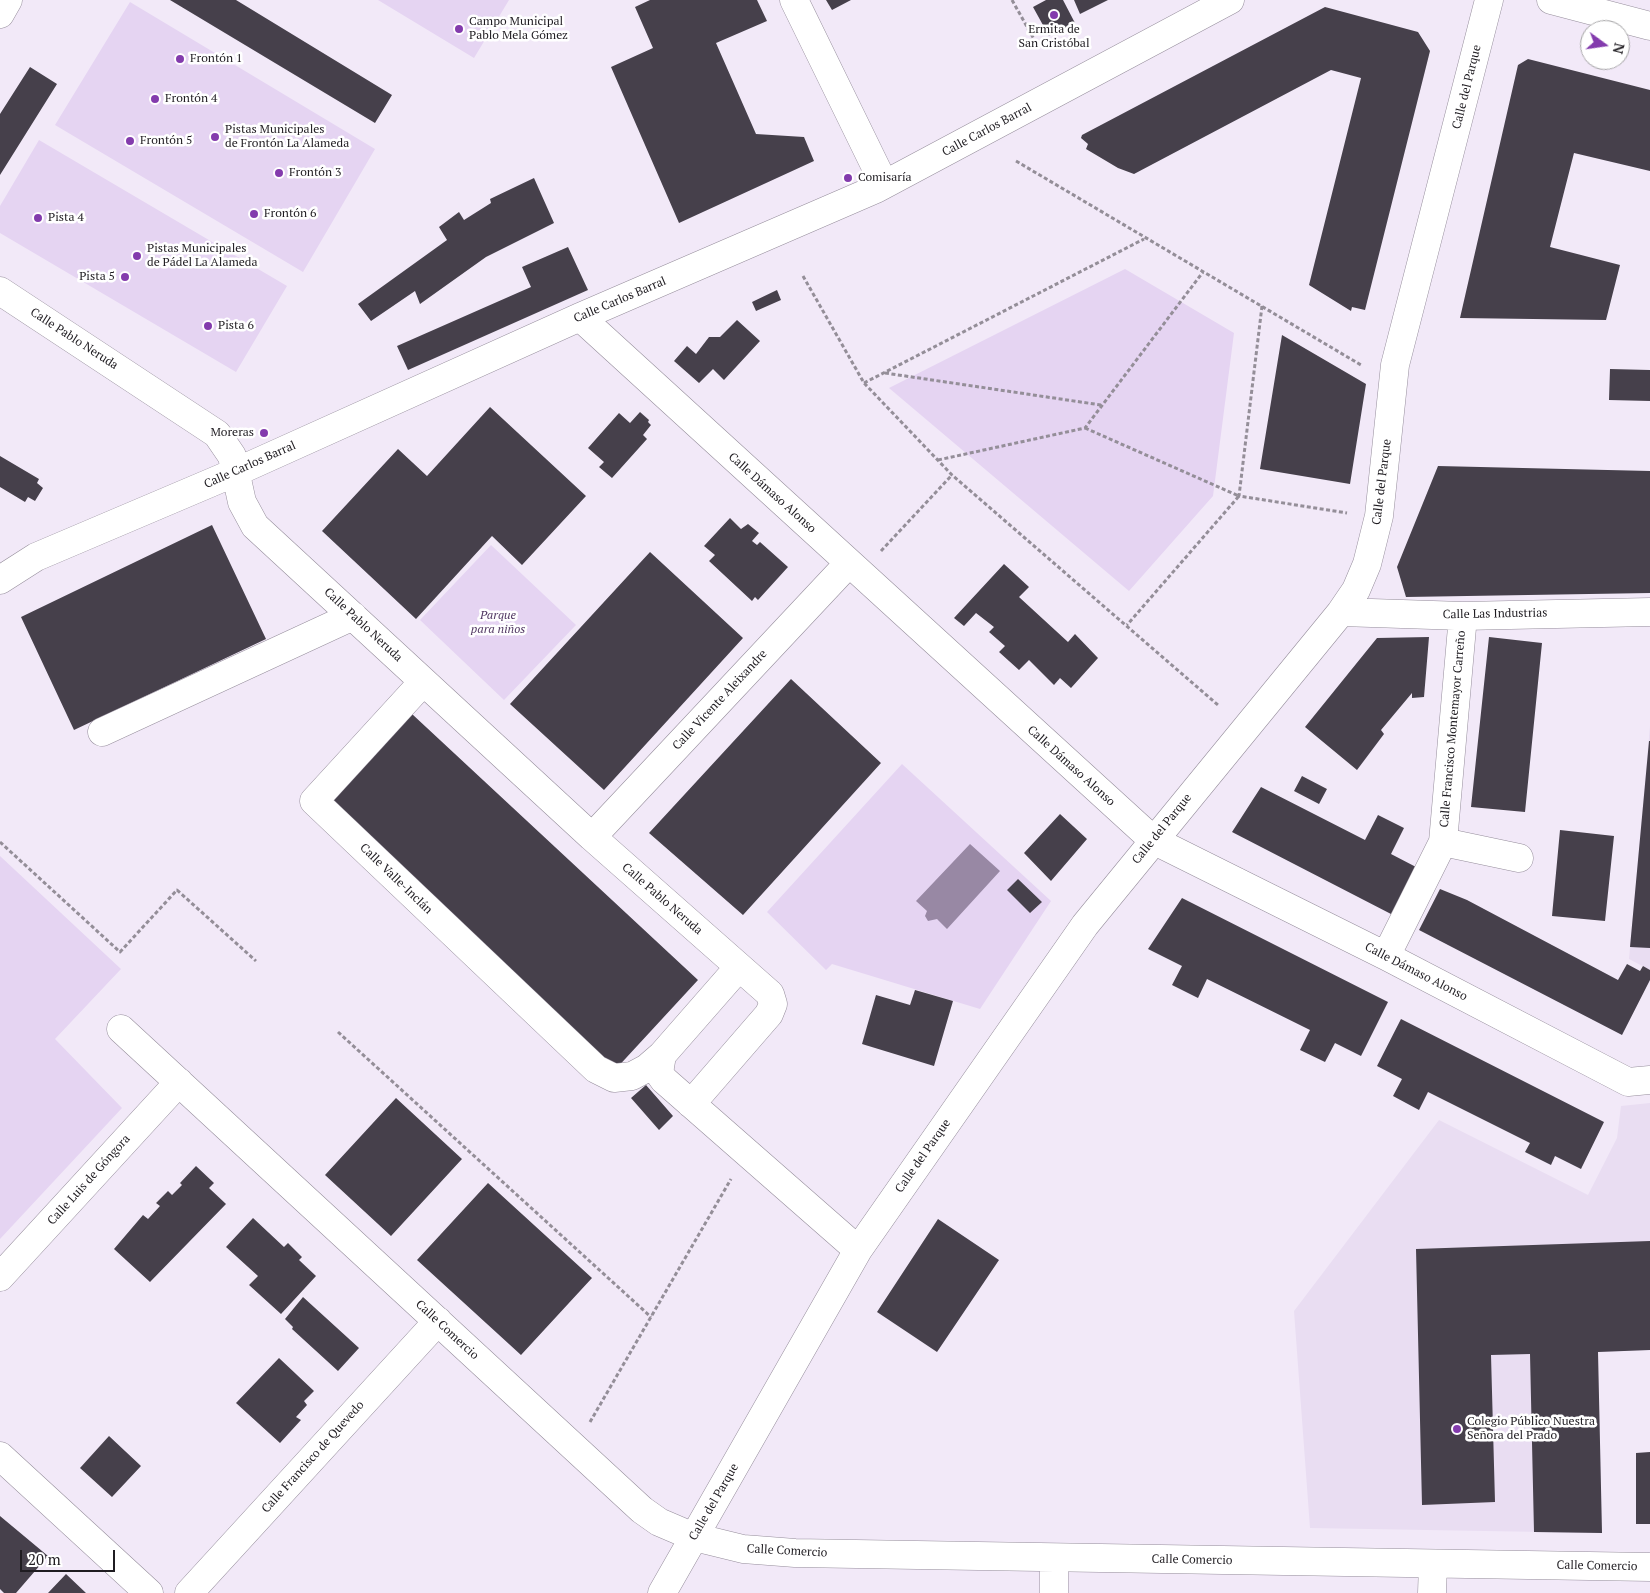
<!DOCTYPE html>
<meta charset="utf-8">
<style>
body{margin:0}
#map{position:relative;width:1650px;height:1593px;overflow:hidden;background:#f2e9f8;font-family:"PT Serif",serif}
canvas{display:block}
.north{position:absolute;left:1580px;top:20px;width:50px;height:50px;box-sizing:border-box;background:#fff;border:1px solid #a5a4a6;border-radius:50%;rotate:104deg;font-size:14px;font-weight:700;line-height:20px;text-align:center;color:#1f1c21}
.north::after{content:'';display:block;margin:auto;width:18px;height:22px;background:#833bad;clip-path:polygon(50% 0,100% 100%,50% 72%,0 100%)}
.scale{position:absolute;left:20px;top:1550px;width:95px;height:22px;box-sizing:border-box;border:2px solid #1f1c21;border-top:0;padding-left:6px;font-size:15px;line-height:18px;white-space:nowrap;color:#1f1c21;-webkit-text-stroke:4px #fff;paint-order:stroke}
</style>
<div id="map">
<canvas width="1650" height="1593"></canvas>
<div class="north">N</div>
<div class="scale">20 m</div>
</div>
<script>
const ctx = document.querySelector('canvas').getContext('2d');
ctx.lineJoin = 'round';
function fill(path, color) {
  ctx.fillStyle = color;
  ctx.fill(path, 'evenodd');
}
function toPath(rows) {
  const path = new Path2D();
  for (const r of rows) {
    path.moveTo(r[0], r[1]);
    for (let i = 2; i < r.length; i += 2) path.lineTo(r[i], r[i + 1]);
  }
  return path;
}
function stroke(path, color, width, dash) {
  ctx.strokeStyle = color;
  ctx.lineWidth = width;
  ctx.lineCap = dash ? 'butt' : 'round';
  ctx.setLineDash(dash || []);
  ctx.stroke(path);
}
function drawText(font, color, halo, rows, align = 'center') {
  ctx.font = font + ' "PT Serif",serif';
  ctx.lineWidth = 5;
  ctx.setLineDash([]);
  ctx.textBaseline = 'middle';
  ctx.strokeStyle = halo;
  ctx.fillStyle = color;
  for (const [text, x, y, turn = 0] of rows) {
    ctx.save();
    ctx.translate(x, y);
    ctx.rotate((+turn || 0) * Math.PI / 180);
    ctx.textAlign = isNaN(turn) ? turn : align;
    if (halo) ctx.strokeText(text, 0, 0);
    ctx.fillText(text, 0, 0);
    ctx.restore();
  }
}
fill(toPath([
 [1650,726,1650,970,1629,959],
 [1650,1103,1650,1350,1598,1352,1602,1533,1310,1528,1294,1311,1439,1120,1588,1195,1617,1138,1621,1106]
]), '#e9ddf2');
fill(toPath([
 [378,0,509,0,474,58],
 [130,2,375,149,303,272,55,125],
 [39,140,287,286,236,372,0,233,0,206],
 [1125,269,1234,333,1213,496,1129,591,889,388],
 [491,545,576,625,504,700,420,620],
 [902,764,1051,901,980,1009,832,964,826,970,767,912],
 [0,856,121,969,55,1039,122,1108,0,1239]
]), '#e5d4f2');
fill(toPath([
 [970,844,1000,871,947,929,937,919,928,921,925,916,927,911,916,901]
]), '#9888a4');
fill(toPath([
 [170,0,236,0,392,95,375,123],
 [650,0,757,0,767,21,716,43,756,134,804,137,814,161,679,223,611,67,653,48,635,7],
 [826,0,851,0,832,10],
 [1046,0,1063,0,1075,23,1049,36,1033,7],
 [1074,0,1108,0,1080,14],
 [1325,7,1418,32,1430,51,1365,310,1352,307,1351,311,1309,285,1361,78,1331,70,1134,174,1118,168,1086,149,1088,144,1081,138,1082,135],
 [1528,59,1650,90,1650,171,1574,153,1550,247,1620,265,1606,320,1460,318,1518,65],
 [30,67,57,84,0,175,0,114],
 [534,178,554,223,486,257,420,304,415,291,371,321,358,304,447,240,439,227,459,212,464,220,491,203,490,199],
 [568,247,588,290,408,370,397,346,531,287,522,267],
 [777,290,781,300,756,311,752,302],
 [737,320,760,341,724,380,713,369,699,383,674,361,687,346,696,354,709,337,720,337],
 [1282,335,1366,384,1350,484,1260,469],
 [1610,369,1650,370,1650,401,1609,400],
 [490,407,586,496,522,565,492,536,416,619,322,531,398,449,427,476],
 [640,412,649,420,648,422,651,425,643,435,647,439,612,478,599,467,604,462,588,448,619,413,630,423],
 [0,456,39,479,37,483,43,488,35,501,28,497,25,502,0,487],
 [1438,466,1650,471,1650,593,1406,597,1397,567],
 [730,518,741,529,748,524,759,533,752,541,757,545,760,542,788,567,758,600,755,597,752,601,709,561,715,555,704,546],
 [212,525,266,639,74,730,21,617],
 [650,552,743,638,604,790,510,704],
 [1004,564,1029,587,1019,597,1068,642,1075,634,1098,658,1071,688,1060,678,1054,685,1029,660,1019,670,999,652,1005,646,989,632,994,627,976,613,964,626,954,618],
 [1429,637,1424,697,1412,698,1412,693,1381,730,1384,734,1357,770,1305,727,1377,638],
 [1489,637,1542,643,1525,812,1471,807],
 [791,679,881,763,743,915,649,833],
 [412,714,698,980,614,1071,328,805],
 [1649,741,1650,741,1650,948,1630,947],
 [1302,776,1327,789,1319,804,1294,791],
 [1261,787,1365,840,1378,815,1404,828,1391,854,1416,867,1391,914,1232,832],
 [1060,814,1087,839,1051,881,1024,853],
 [1560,830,1614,836,1605,921,1552,916],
 [1018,879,1042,902,1030,913,1007,890],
 [1440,889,1467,900,1618,980,1627,964,1640,971,1643,966,1650,970,1650,980,1622,1035,1419,930],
 [1182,898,1388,1002,1361,1056,1335,1043,1325,1062,1300,1050,1310,1030,1207,979,1198,998,1172,985,1182,966,1148,949],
 [915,990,953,1001,934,1066,862,1044,876,995,910,1005],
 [1401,1019,1604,1122,1581,1169,1555,1156,1551,1165,1525,1152,1530,1143,1428,1092,1419,1110,1393,1096,1402,1079,1377,1066],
 [646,1085,673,1116,659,1130,631,1098],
 [396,1098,462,1159,391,1236,325,1175],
 [196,1166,214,1183,209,1188,226,1204,150,1282,114,1249,143,1215,148,1219,160,1206,156,1203,168,1191,172,1195,182,1185,180,1183],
 [488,1183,592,1278,521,1355,417,1260],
 [253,1218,284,1247,288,1243,302,1257,299,1260,316,1276,281,1314,249,1285,258,1276,226,1247],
 [938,1219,999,1260,937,1352,877,1312],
 [1650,1241,1650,1350,1598,1352,1602,1533,1534,1532,1530,1354,1491,1355,1495,1502,1422,1505,1416,1249],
 [303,1297,359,1348,338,1371,292,1329,293,1327,285,1319],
 [279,1358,314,1391,304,1401,307,1405,296,1417,301,1420,280,1443,236,1403],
 [109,1436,141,1466,112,1497,80,1468],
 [1650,1452,1650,1524,1636,1524,1636,1453],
 [0,1516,48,1556,16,1593,4,1593,0,1589],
 [66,1574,86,1593,48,1593]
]), '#46404b');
const minor = toPath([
 [794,0,884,184],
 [1551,0,1650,26],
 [0,14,8,0],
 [0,291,217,434,232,456,242,502,255,526,592,837,770,994,773,1004,769,1014,691,1104],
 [580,317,1153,840,1386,956,1628,1082,1650,1080],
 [0,580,36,557,236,472,580,317,876,189,1230,0],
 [1341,612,1463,616,1650,612],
 [423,682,314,801,596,1069,614,1078,632,1076,647,1068,662,1055],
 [102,732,353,616],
 [592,837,849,563],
 [1443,842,1519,858],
 [1386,956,1443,842,1463,616],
 [739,967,662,1055,659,1073,664,1080,858,1250],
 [121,1029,642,1510,659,1522,694,1537,743,1549,795,1553,1650,1567],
 [0,1277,179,1082],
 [0,1456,149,1593],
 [189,1593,438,1321],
 [662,1593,858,1250,1085,925,1341,612,1356,590,1367,564,1379,516,1395,365,1489,0],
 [1054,1593,1054,1558],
 [1432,1593,1433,1564]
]);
stroke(minor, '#958d9b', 29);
stroke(toPath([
 [1012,0,1039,48],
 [1016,161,1361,365],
 [803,276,864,383,952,475,1218,705],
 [1262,306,1239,496,1347,513],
 [885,373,1101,405],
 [864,383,1144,239],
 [1085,428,1239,496,1127,625],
 [938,460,1085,428,1203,272],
 [881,551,952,475],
 [0,842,120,952,177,890,256,961],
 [338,1032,651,1317],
 [590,1422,731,1179]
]), '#948e98', 3, [4, 2.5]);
stroke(minor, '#fff', 28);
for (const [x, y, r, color] of [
 [1054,15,5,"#833bad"],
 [459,29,5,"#833bad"],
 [180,59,5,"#833bad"],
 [155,99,5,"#833bad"],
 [215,137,5,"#833bad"],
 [130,141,5,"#833bad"],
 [279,173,5,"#833bad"],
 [848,178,5,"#833bad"],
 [254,214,5,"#833bad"],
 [38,218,5,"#833bad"],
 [137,256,5,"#833bad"],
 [125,277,5,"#833bad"],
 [208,326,5,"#833bad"],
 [264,433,5,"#833bad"],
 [1457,1429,5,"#833bad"]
]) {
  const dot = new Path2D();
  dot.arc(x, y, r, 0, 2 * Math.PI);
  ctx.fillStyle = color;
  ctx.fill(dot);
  stroke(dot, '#fff', 2);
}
drawText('12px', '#1f1c21', '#fff', [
 ["Campo Municipal",469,22],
 ["Pablo Mela Gómez",469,36],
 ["Ermita de",1054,30,"center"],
 ["San Cristóbal",1054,44,"center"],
 ["Frontón 1",190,59],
 ["Frontón 4",165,99],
 ["Pistas Municipales",225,130],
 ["de Frontón La Alameda",225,144],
 ["Frontón 5",140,141],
 ["Frontón 3",289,173],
 ["Comisaría",858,178],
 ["Frontón 6",264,214],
 ["Pista 4",48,218],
 ["Pistas Municipales",147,249],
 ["de Pádel La Alameda",147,263],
 ["Pista 5",115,277,"right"],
 ["Pista 6",218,326],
 ["Moreras",254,433,"right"],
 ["Colegio Público Nuestra",1467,1422],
 ["Señora del Prado",1467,1436]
], 'left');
drawText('12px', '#1f1c21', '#fff', [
 ["Calle del Parque",1467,87,-76],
 ["Calle Carlos Barral",987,130,-28],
 ["Calle Carlos Barral",620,300,-23],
 ["Calle Pablo Neruda",74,339,33],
 ["Calle Carlos Barral",250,465,-24],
 ["Calle del Parque",1382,482,-83],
 ["Calle Dámaso Alonso",772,493,42],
 ["Calle Las Industrias",1495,614,-1],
 ["Calle Pablo Neruda",363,625,43],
 ["Calle Vicente Aleixandre",720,700,-47],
 ["Calle Francisco Montemayor Carreño",1453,729,-85],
 ["Calle Dámaso Alonso",1071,766,42],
 ["Calle del Parque",1162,829,-51],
 ["Calle Valle-Inclán",396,879,44],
 ["Calle Pablo Neruda",662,899,41],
 ["Calle Dámaso Alonso",1416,972,27],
 ["Calle del Parque",923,1156,-55],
 ["Calle Luis de Góngora",89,1180,-48],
 ["Calle Comercio",447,1330,43],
 ["Calle Francisco de Quevedo",313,1457,-48],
 ["Calle del Parque",714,1502,-60],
 ["Calle Comercio",787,1551,3],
 ["Calle Comercio",1192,1560,1],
 ["Calle Comercio",1597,1566,1]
]);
drawText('italic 12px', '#523963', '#fff', [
 ["Parque",498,616],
 ["para niños",498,630]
]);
</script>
